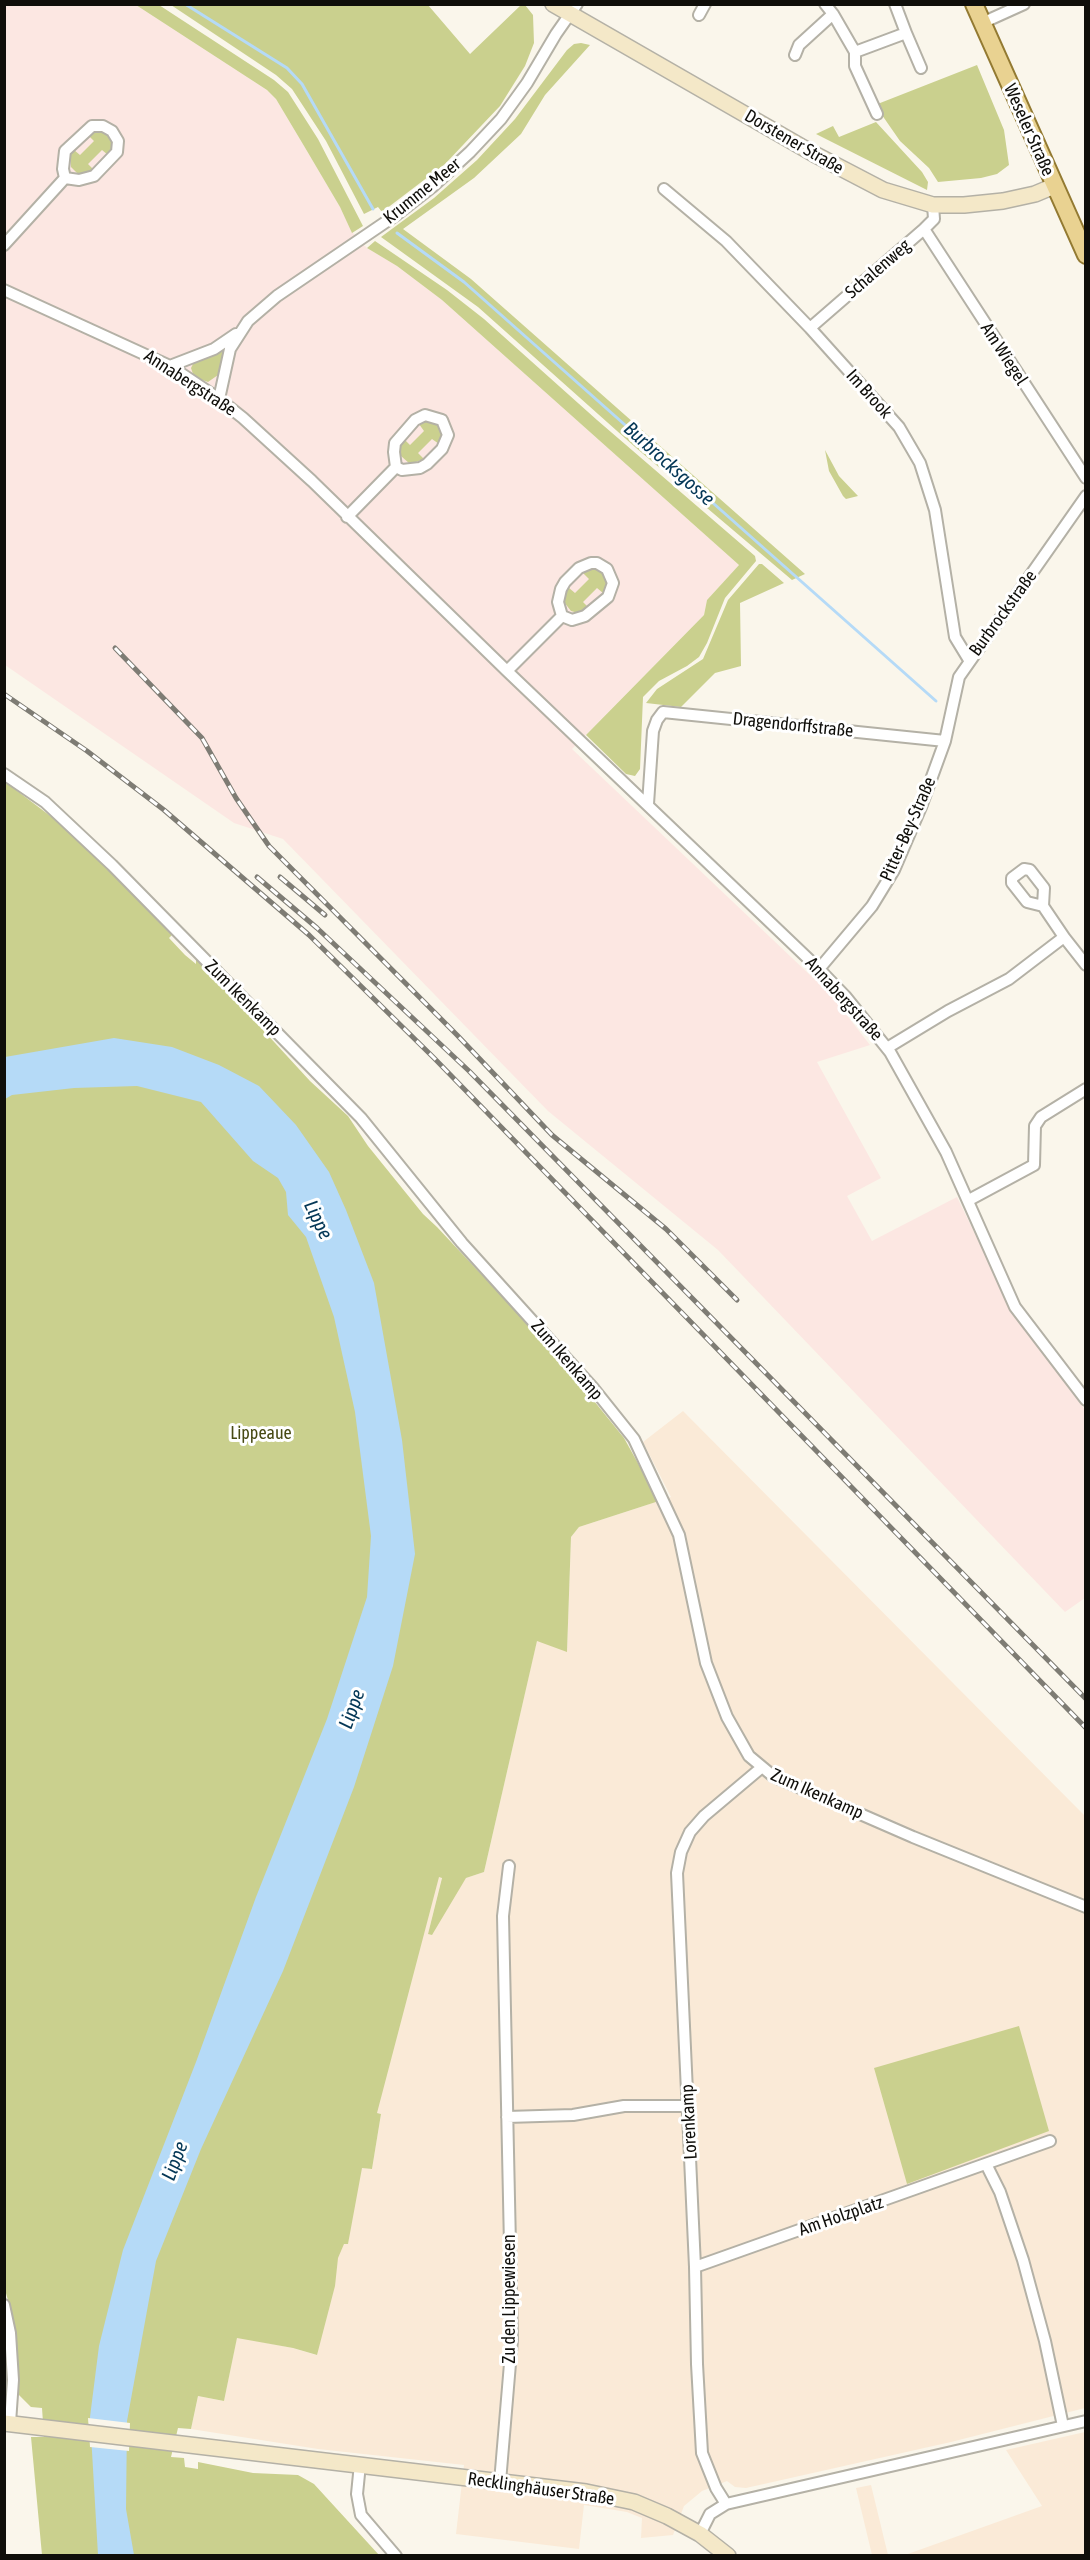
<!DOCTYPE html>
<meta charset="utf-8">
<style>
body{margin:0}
#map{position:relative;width:1090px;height:2560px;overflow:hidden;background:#faf6eb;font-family:"Asap Condensed",sans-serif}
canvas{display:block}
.frame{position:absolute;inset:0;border:6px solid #0f0e0a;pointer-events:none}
</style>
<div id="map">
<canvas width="1090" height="2560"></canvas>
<div class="frame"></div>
</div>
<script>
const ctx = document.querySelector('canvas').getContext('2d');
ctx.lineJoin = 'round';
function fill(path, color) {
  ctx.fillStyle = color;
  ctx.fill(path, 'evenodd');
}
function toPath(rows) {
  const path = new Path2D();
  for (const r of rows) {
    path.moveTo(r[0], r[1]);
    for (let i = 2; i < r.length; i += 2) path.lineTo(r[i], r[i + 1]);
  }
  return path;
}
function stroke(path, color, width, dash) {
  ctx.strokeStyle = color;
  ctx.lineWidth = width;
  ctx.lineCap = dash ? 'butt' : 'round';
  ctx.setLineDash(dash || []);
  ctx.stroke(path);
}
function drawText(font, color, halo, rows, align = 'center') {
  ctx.font = font + ' "Asap Condensed",sans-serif';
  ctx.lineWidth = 6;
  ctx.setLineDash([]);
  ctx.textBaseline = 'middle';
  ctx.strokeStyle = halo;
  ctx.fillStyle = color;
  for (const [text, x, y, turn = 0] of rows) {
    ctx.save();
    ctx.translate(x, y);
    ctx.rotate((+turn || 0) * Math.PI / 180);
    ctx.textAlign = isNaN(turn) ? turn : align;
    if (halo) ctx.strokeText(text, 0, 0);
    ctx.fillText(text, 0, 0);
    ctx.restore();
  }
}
fill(toPath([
 [683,1411,1085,1816,1085,2408,951,2442,746,2488,735,2487,727,2481,702,2491,684,2506,673,2535,641,2538,642,2518,627,2512,584,2505,579,2549,456,2534,464,2465,318,2449,191,2429,198,2396,224,2401,237,2337,293,2348,316,2355,339,2243,348,2243,358,2167,372,2169,381,2114,360,2109,434,1875,442,1877,428,1934,466,1878,484,1872,537,1640,567,1651,571,1537,579,1527,671,1497,643,1442],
 [1085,2432,1085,2555,905,2555,1042,2506,1006,2450],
 [871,2485,888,2555,872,2555,856,2488]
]), '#faead7');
fill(toPath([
 [5,5,136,5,267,90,276,99,307,151,340,207,352,232,367,248,397,266,442,300,739,565,707,600,704,615,572,749,831,995,870,1045,817,1062,881,1178,847,1196,872,1241,957,1197,1013,1312,1085,1410,1085,1598,1065,1612,718,1250,548,1111,283,839,234,823,5,665]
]), '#fce7e2');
fill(toPath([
 [136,5,159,5,274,80,288,92,318,139,363,226,352,233,340,207,307,151,276,99,267,90],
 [171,5,428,5,470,54,521,5,525,5,533,15,534,43,525,66,500,106,445,164,382,212,378,207,364,214,326,141,292,89,276,75],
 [581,43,590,45,545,95,521,134,474,178,403,229,471,279,805,574,792,580,635,447,478,307,381,237,434,198,477,160,515,119,567,50,574,44],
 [977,65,1004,130,1009,165,997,174,981,178,938,182,929,168,900,141,875,105],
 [876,122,922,172,928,182,927,190,816,134,833,126,839,137],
 [93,131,103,131,110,135,113,147,108,155,102,150,88,164,94,170,79,175,71,167,70,156,74,150,80,155,94,141,88,135],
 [375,241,447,290,484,319,597,420,755,556,756,561,725,598,707,643,699,657,687,666,659,681,643,697,640,769,635,776,626,774,586,735,704,615,707,600,739,565,442,300,397,266,367,248],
 [227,342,218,375,208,382,194,377,191,368,193,364],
 [426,420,440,424,443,436,439,444,432,439,418,453,424,459,410,464,401,456,400,446,404,439,410,445,424,431,419,424],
 [825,450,839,476,858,496,846,499,843,496,829,471],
 [759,564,762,564,784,583,740,603,741,666,715,673,681,707,646,703,657,689,703,659,728,600],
 [598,569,604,573,608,585,605,591,603,593,597,588,583,602,589,608,578,613,571,611,564,602,566,591,569,588,575,593,589,579,583,573,591,569],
 [4,781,53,818,60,812,173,934,169,938,185,955,196,964,196,957,310,1081,348,1116,368,1146,423,1214,437,1227,556,1354,624,1438,659,1501,579,1527,571,1537,567,1652,537,1641,484,1872,466,1878,432,1935,428,1934,442,1878,439,1877,377,2113,381,2114,372,2169,362,2168,348,2244,344,2244,338,2258,335,2286,317,2355,293,2348,237,2338,224,2401,198,2396,191,2429,178,2428,171,2457,184,2458,185,2467,198,2469,198,2462,253,2473,298,2475,314,2484,379,2555,42,2555,31,2437,44,2437,42,2408,31,2407,17,2393,14,2322,4,2286],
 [1019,2026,1049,2131,907,2184,874,2068]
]), '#cad08e');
fill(toPath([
 [114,1038,172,1047,219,1065,259,1086,296,1125,329,1172,346,1210,374,1283,402,1440,415,1554,393,1666,354,1787,283,1971,201,2149,156,2261,127,2421,126,2509,134,2555,98,2555,90,2417,99,2346,123,2250,196,2062,256,1897,327,1719,367,1597,371,1536,355,1412,334,1317,306,1237,288,1215,286,1192,278,1178,253,1161,201,1102,137,1086,74,1088,12,1095,5,1099,5,1057]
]), '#b5daf7');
fill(toPath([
 [88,2418,130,2423,129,2451,90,2447]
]), '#faf6eb');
stroke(toPath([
 [185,4,287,68,302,84,373,209],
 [397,233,464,282,936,701]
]), '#b5daf7', 3);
const minor = toPath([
 [825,4,833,14,855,52,855,66,877,114],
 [895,4,906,33],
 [699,15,705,4],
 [982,23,1024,4],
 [855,52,906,33,921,68],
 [795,55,799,45,833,14],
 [92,126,103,126,112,131,118,141,117,152,94,176,79,180,65,178,63,169,65,151,92,126],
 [664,189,726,241,810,328,899,427,920,463,935,510,955,637,969,660],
 [924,229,1086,478],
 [4,245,65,178],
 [4,290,170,366,219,399,243,418,312,481,507,671,819,969,845,996,890,1052,946,1152,1015,1307,1086,1400],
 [810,328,924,229,934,219,933,205],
 [170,366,214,349,236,334],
 [219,399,230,349,248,321,277,296,396,215,432,187,470,152,501,119,527,83,556,34,577,4],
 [347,517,396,467,402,470,420,468,427,464,442,449,448,435,442,420,425,415,415,420,395,443,394,452,396,467],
 [507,671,562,616,572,620,585,616,608,597,613,583,607,569,597,563,591,563,579,568,565,582,561,589,558,602,562,616],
 [4,774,45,802,112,865,361,1118,462,1243,594,1389,634,1439,679,1535,706,1663,727,1717,749,1756,773,1776,913,1837,1086,1907],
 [648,804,653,731,657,720,663,712,945,741],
 [1043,906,1027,902,1012,883,1012,878,1024,869,1030,870,1044,888,1043,906,1064,937],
 [819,969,872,906,894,870,921,807,945,741,959,677,1086,496],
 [887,1048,948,1011,1009,979,1064,937,1086,965],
 [969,1200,1034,1165,1035,1126,1041,1117,1086,1089],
 [507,2117,573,2115,624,2106,688,2106],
 [986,2164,1000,2192,1023,2260,1045,2341,1063,2426],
 [695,2267,1050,2141],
 [4,2305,10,2333,13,2380,10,2423],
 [360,2464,357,2494,361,2515,396,2556],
 [500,2482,512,2340,503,1916,509,1866],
 [726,2504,716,2488,702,2453,697,2364,695,2267,677,1873,681,1852,690,1832,704,1816,761,1768],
 [700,2534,710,2514,726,2504,1086,2421]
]);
const secondary = toPath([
 [553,4,814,154,883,190,933,205,964,205,1003,201,1035,194,1054,186],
 [4,2423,586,2492,634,2502,667,2516,700,2534,728,2556]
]);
const primary = toPath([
 [974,4,1086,255]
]);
stroke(minor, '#b4b1a6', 14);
stroke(secondary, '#b4b1a6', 18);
stroke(primary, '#937a32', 20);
stroke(minor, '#fff', 10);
stroke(secondary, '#f4e8c8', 15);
stroke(primary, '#e9d291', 16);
const rail = toPath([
 [115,648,202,738,236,798,269,846,457,1035,552,1135,666,1229,737,1300],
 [4,694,87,751,164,810,309,935,434,1058,1086,1728],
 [257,877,317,928,469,1071,1086,1699],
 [280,877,325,915]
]);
stroke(rail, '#7e7c74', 5);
stroke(rail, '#fff', 3, [9]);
drawText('18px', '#0f0e0a', '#fff', [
 ["Weseler Straße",1029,130,66],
 ["Dorstener Straße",794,142,30],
 ["Krumme Meer",422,191,-39],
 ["Schalenweg",878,269,-41],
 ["Am Wiegel",1004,354,57],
 ["Annabergstraße",190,383,33],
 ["Im Brook",869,394,48],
 ["Burbrockstraße",1003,613,-54],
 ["Dragendorffstraße",793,725,6],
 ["Pitter-Bey-Straße",908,829,-66],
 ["Zum Ikenkamp",243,998,45],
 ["Annabergstraße",844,999,48],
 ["Zum Ikenkamp",567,1360,49],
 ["Zum Ikenkamp",817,1794,24],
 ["Lorenkamp",689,2122,-93],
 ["Am Holzplatz",841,2216,-19],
 ["Zu den Lippewiesen",509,2299,-90],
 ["Recklinghäuser Straße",541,2489,8]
]);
drawText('18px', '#474a13', '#fff', [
 ["Lippeaue",261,1433]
]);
drawText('italic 20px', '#043756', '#fff', [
 ["Burbrocksgosse",669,464,42],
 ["Lippe",318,1220,64],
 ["Lippe",352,1709,-70],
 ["Lippe",175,2161,-69]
]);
</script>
